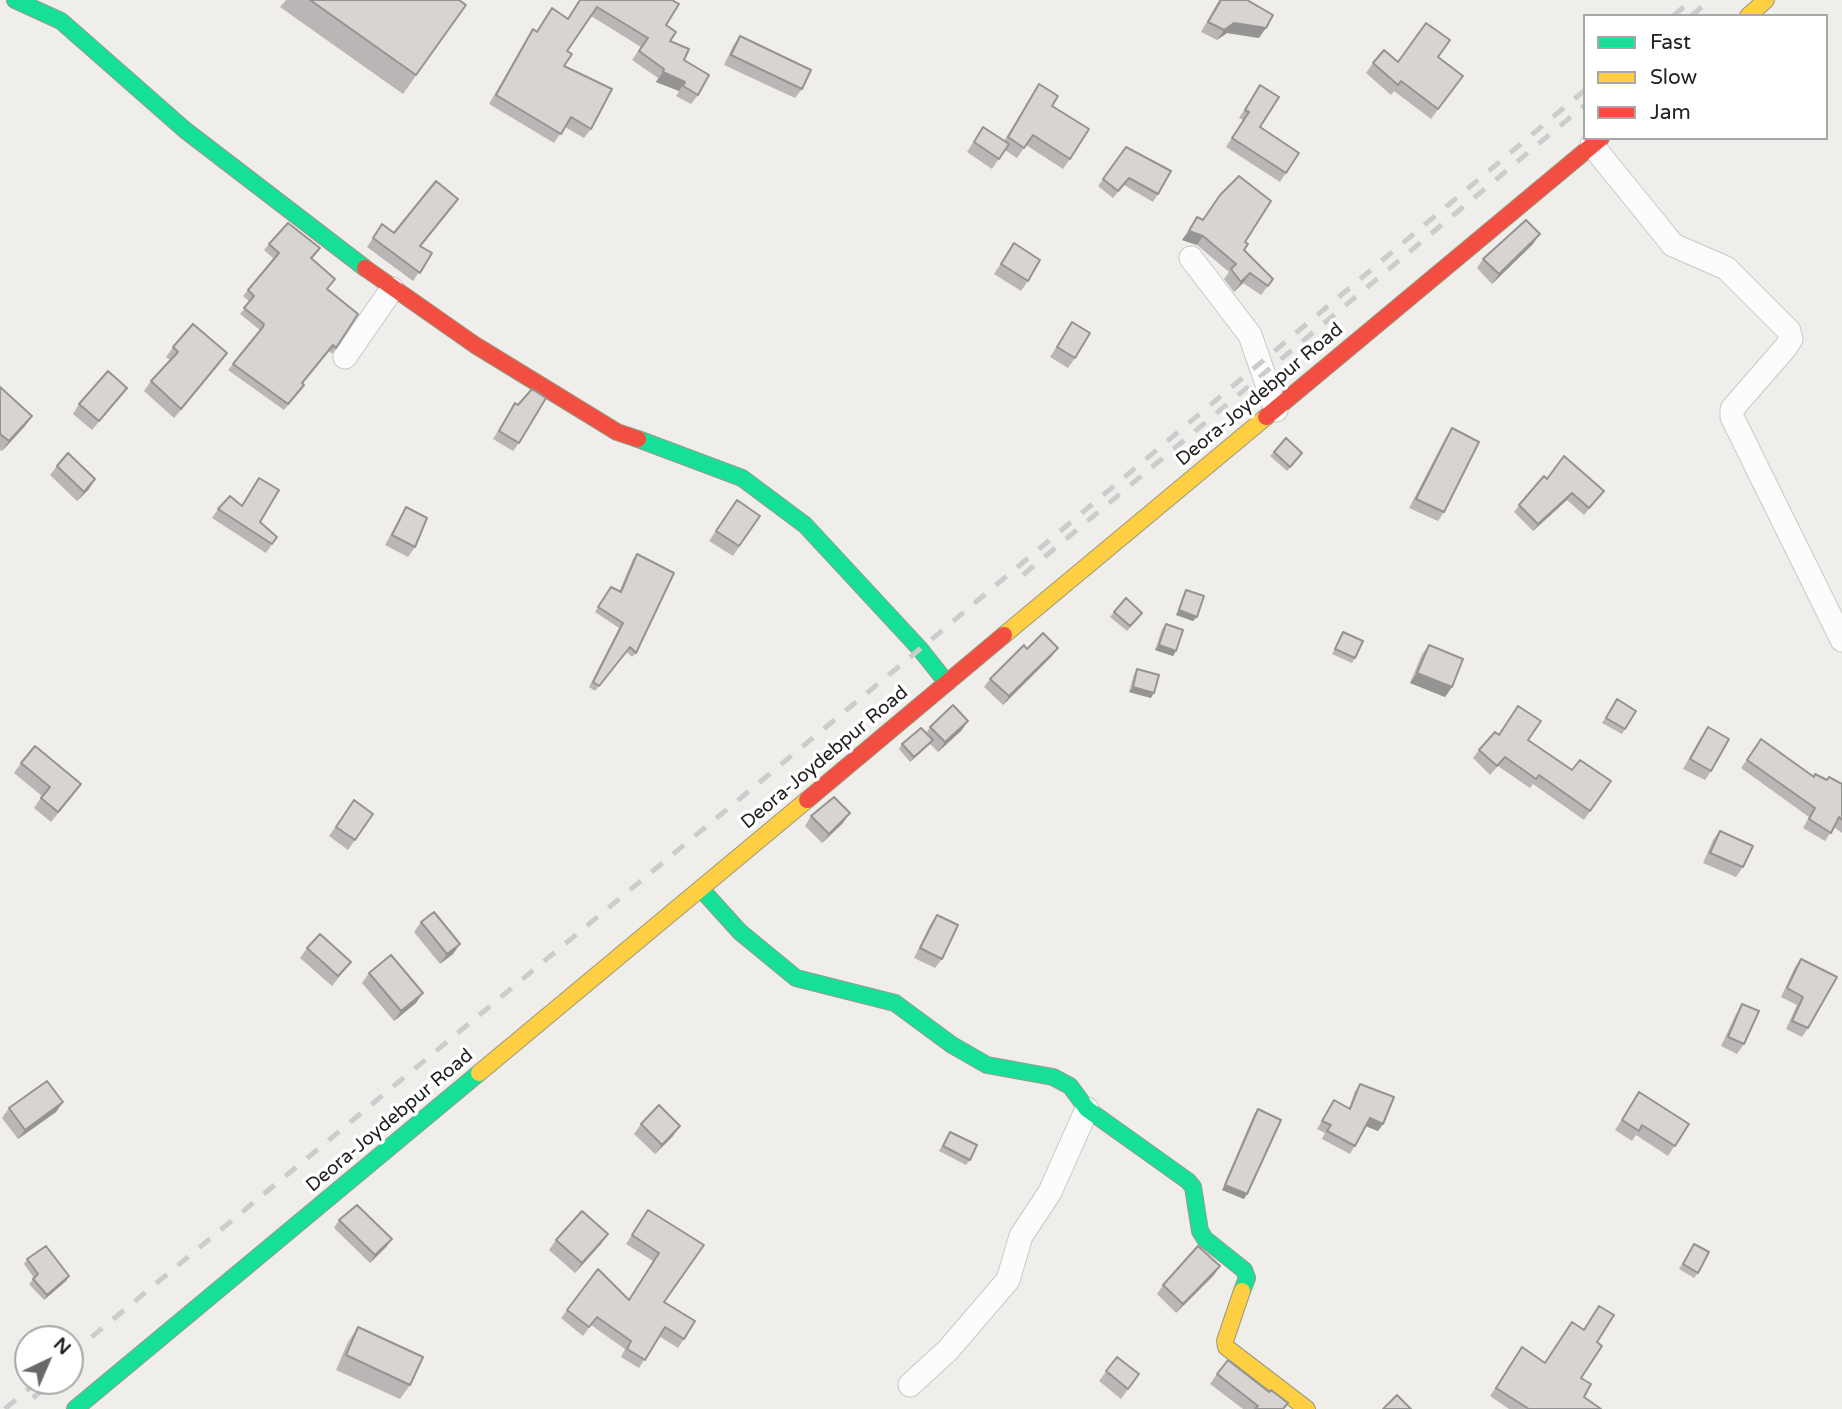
<!DOCTYPE html>
<style>
body{margin:0}
#map{position:relative;width:1842px;height:1409px;overflow:hidden;background:#f0eeeb;font-family:"Varela Round",sans-serif}
canvas{display:block}
.legend{position:absolute;left:1583px;top:14px;width:245px;height:126px;box-sizing:border-box;background:#fff;border:2px solid #a7a7a7;margin:0;padding:9px 12px;list-style:none;font-size:21px;color:#222}
.legend li{display:flex;align-items:center;gap:14px;height:35px}
.legend b{width:35px;border:2px solid #a7a7a7}
.north{position:absolute;left:14px;top:1325px;width:70px;height:70px;box-sizing:border-box;background:#fff;border:2px solid #a7a7a7;border-radius:50%;rotate:44deg;font-size:19px;font-weight:700;line-height:28px;text-align:center;color:#222}
.north::after{content:'';display:block;margin:auto;width:24px;height:32px;background:#6a6968;clip-path:polygon(50% 0,100% 100%,50% 72%,0 100%)}
</style>
<div id="map">
<canvas width="1842" height="1409"></canvas>
<ul class="legend">
<li><b style="height:9px;background:#16e098"></b>Fast</li>
<li><b style="height:9px;background:#ffcf43"></b>Slow</li>
<li><b style="height:9px;background:#f24e42"></b>Jam</li>
</ul>
<div class="north">N</div>
</div>
<script>
const ctx = document.querySelector('canvas').getContext('2d');
ctx.lineJoin = 'round';
function toPath(rows) {
  const path = new Path2D();
  for (const r of rows) {
    path.moveTo(r[0], r[1]);
    for (let i = 2; i < r.length; i += 2) path.lineTo(r[i], r[i + 1]);
  }
  return path;
}
function stroke(path, color, width, dash) {
  ctx.strokeStyle = color;
  ctx.lineWidth = width;
  ctx.lineCap = dash ? 'butt' : 'round';
  ctx.setLineDash(dash || []);
  ctx.stroke(path);
}
function fill(path, color) {
  ctx.fillStyle = color;
  ctx.fill(path, 'evenodd');
}
function drawText(font, color, halo, rows, align = 'center') {
  ctx.font = font + ' "Varela Round",sans-serif';
  ctx.lineWidth = 7;
  ctx.setLineDash([]);
  ctx.textBaseline = 'middle';
  ctx.strokeStyle = halo;
  ctx.fillStyle = color;
  for (const [text, x, y, turn = 0] of rows) {
    ctx.save();
    ctx.translate(x, y);
    ctx.rotate((+turn || 0) * Math.PI / 180);
    ctx.textAlign = isNaN(turn) ? turn : align;
    if (halo) ctx.strokeText(text, 0, 0);
    ctx.fillText(text, 0, 0);
    ctx.restore();
  }
}
const street = toPath([
 [1592,145,1673,245,1726,268,1789,331,1791,339,1786,347,1732,409,1732,417,1842,640],
 [1191,258,1250,335,1276,410],
 [345,357,392,289],
 [910,1385,948,1350,1008,1280,1021,1236,1050,1192,1087,1109]
]);
const fast = toPath([
 [15,0,61,21,185,130,365,268],
 [638,439,742,478,805,525,920,649,947,683],
 [702,890,740,932,796,978,895,1003,952,1045,987,1065,1053,1077,1070,1086,1087,1109,1188,1181,1193,1187,1200,1231,1205,1239,1244,1270,1247,1278,1242,1291],
 [75,1409,479,1073]
]);
const slow = toPath([
 [1748,16,1766,0],
 [1004,635,1266,417],
 [479,1073,807,800],
 [1242,1291,1225,1341,1226,1347,1307,1409]
]);
const jam = toPath([
 [365,268,475,345,617,432,638,439],
 [1266,417,1601,138],
 [807,800,1004,635]
]);
stroke(street, '#c9c8c7', 25);
stroke(fast, '#999a82', 18);
stroke(slow, '#999a82', 18);
stroke(jam, '#999a82', 18);
stroke(street, '#fdfcfc', 23);
stroke(fast, '#16e098', 16);
stroke(slow, '#ffcf43', 16);
stroke(jam, '#f24e42', 16);
stroke(toPath([
 [1673,16,1692,0],
 [1691,16,1710,0],
 [1023,575,1585,105],
 [70,1355,920,649,1585,90],
 [33,1398,53,1381],
 [5,1409,38,1381]
]), '#ccc', 5, [14, 14]);
fill(toPath([
 [286,0,459,0,466,5,403,94,280,7],
 [580,0,666,25,670,41,684,60,698,95,691,104,676,96,679,91,656,82,658,78,632,60,641,47,591,16,567,51,564,66,591,129,584,138,565,127,554,143,489,104,527,38,533,29,537,32,568,18],
 [1219,0,1247,0,1259,38,1227,33,1217,40,1201,32],
 [740,36,802,89,795,98,724,65,733,46],
 [1438,57,1463,76,1431,119,1394,91,1391,95,1366,73,1373,63,1398,62],
 [1039,84,1052,106,1070,159,1063,169,1026,145,1017,158,1005,150,992,169,967,152,983,127,1004,141],
 [1260,85,1260,127,1299,153,1280,182,1226,147,1243,120,1239,118],
 [1126,147,1158,194,1153,202,1124,185,1113,198,1098,186],
 [458,199,421,246,432,253,413,281,367,247,382,224,394,233],
 [1197,217,1245,242,1244,250,1273,279,1261,295,1243,283,1234,292,1224,279,1229,272,1197,245,1182,240],
 [1014,243,1028,281,1021,291,994,274],
 [269,244,316,254,312,259,327,289,358,314,332,354,329,351,302,383,300,391,284,410,228,370,260,332,260,330,240,314,250,302,243,296,274,259,264,250],
 [1533,244,1492,284,1477,268,1483,259],
 [1072,322,1075,358,1068,368,1050,357],
 [173,347,227,353,174,418,144,391,151,381,170,360,166,357],
 [0,387,32,416,25,426,2,451,0,450],
 [120,397,92,430,73,414,79,404],
 [515,403,519,443,513,451,493,439],
 [1452,428,1444,512,1438,521,1409,508,1446,437],
 [1274,452,1299,458,1287,471,1270,456],
 [57,466,89,489,77,501,50,475],
 [259,478,260,522,277,537,266,553,212,518,218,509,241,506],
 [1547,479,1604,491,1584,515,1567,500,1533,531,1514,512,1519,505],
 [737,500,760,516,733,556,709,541],
 [406,507,415,547,408,557,385,545,400,517],
 [637,554,636,653,632,657,627,652,595,691,589,687,619,628,595,612,611,587,619,592,633,559],
 [1186,590,1197,617,1193,621,1176,615,1183,595],
 [1114,612,1139,618,1127,631,1110,617],
 [1166,624,1176,651,1173,656,1155,650,1162,629],
 [1343,632,1355,658,1352,663,1332,654],
 [1429,645,1452,687,1445,697,1410,683,1422,654],
 [1027,649,1052,656,1003,705,984,687,990,679],
 [1137,669,1151,698,1129,692,1134,674],
 [1617,699,1636,711,1622,734,1602,723],
 [968,721,961,731,938,752,930,744,910,762,899,749,902,744,926,733,930,727],
 [1708,727,1711,771,1705,780,1683,769,1701,737],
 [1499,735,1528,740,1572,770,1611,781,1584,820,1533,784,1530,788,1498,766,1490,775,1473,758,1479,750],
 [1761,739,1813,776,1842,784,1842,833,1834,827,1825,841,1803,828,1809,817,1741,768],
 [21,763,74,794,51,822,34,808,42,796,14,773],
 [354,800,373,814,348,850,329,836],
 [811,816,843,823,822,843,805,826],
 [1720,831,1743,867,1736,877,1703,863,1713,840],
 [937,915,942,959,935,968,914,958,930,925],
 [421,922,460,944,453,954,440,964,414,932],
 [307,948,351,962,332,986,300,958],
 [1801,959,1808,1028,1802,1037,1786,1029,1797,1005,1781,997,1795,967],
 [369,973,416,1003,394,1021,362,983],
 [1742,1004,1744,1044,1737,1054,1721,1046,1736,1014],
 [1360,1084,1383,1124,1378,1131,1366,1126,1350,1154,1322,1139,1325,1133,1317,1129,1334,1100,1349,1108,1355,1091],
 [1639,1092,1689,1124,1668,1156,1636,1135,1632,1141,1615,1130],
 [63,1102,56,1112,18,1139,2,1118,9,1108],
 [1258,1109,1244,1199,1222,1190,1254,1114],
 [641,1124,673,1136,655,1154,634,1134],
 [950,1132,970,1160,966,1165,939,1151],
 [642,1219,704,1245,664,1302,684,1339,678,1348,659,1336,639,1368,621,1357,625,1349,591,1325,583,1336,561,1318,567,1310,629,1300,653,1261,626,1244],
 [339,1220,387,1246,370,1263,334,1228],
 [608,1234,601,1244,575,1273,549,1250,556,1240],
 [1694,1244,1698,1273,1694,1278,1679,1269],
 [27,1259,69,1276,66,1281,44,1300,29,1284,34,1278,24,1264],
 [1214,1275,1176,1313,1157,1294,1163,1285],
 [358,1327,410,1385,400,1399,336,1370,348,1342],
 [1597,1342,1581,1378,1584,1397,1601,1409,1509,1409,1490,1396,1516,1356,1545,1363],
 [1117,1357,1139,1374,1121,1399,1099,1381],
 [1217,1374,1284,1409,1243,1409,1210,1384]
]), '#b9b6b5');
fill(toPath([
 [1234,23,1266,28,1259,38,1227,33,1217,40,1224,30],
 [663,72,685,82,679,91,656,82],
 [1189,231,1203,236,1197,245,1182,240],
 [1540,234,1533,244,1492,284,1499,274],
 [1250,273,1243,283,1234,292,1241,282],
 [227,353,220,363,174,418,181,409],
 [32,416,25,426,2,451,9,441],
 [95,479,89,489,77,501,84,492],
 [1572,493,1567,500,1533,531,1538,524],
 [1179,610,1197,617,1193,621,1176,615],
 [1159,645,1176,651,1173,656,1155,650],
 [1058,648,1052,656,1003,705,1009,696],
 [1417,673,1452,687,1445,697,1410,683],
 [1133,687,1154,693,1151,698,1129,692],
 [968,721,961,731,938,752,945,742],
 [933,740,929,745,910,762,914,757],
 [850,813,843,823,822,843,829,834],
 [460,944,453,954,440,964,447,954],
 [423,993,416,1003,394,1021,401,1011],
 [63,1102,56,1112,18,1139,25,1130],
 [1370,1118,1383,1124,1378,1131,1365,1126],
 [680,1126,673,1136,655,1154,662,1145],
 [1225,1185,1247,1194,1244,1199,1222,1190],
 [608,1234,601,1244,575,1273,582,1263],
 [392,1239,387,1246,370,1263,375,1255],
 [1220,1266,1214,1275,1176,1313,1183,1304],
 [69,1276,66,1281,44,1300,47,1295]
]), '#969493');
const building = toPath([
 [310,0,459,0,466,5,416,75,310,0],
 [580,0,672,0,679,4,666,25,676,32,670,41,689,49,684,60,709,75,698,95,683,86,685,82,663,72,664,69,639,51,648,38,597,7,567,51,572,54,564,66,612,89,591,129,571,117,561,134,496,95,533,29,537,32,552,8,568,19,580,0],
 [1221,0,1247,0,1273,15,1266,28,1234,23,1224,30,1208,22,1221,0],
 [1426,23,1450,40,1438,57,1463,76,1438,109,1401,81,1398,85,1373,63,1384,50,1398,62,1426,23],
 [740,36,811,70,802,89,731,55,740,36],
 [1039,84,1058,96,1052,106,1089,129,1070,159,1033,135,1024,148,1008,137,1039,84],
 [1260,85,1279,97,1260,127,1299,153,1286,173,1232,138,1249,112,1245,110,1260,85],
 [983,127,1009,144,999,159,974,142,983,127],
 [1126,147,1171,171,1158,194,1129,178,1118,191,1103,179,1126,147],
 [1239,176,1271,201,1245,242,1248,244,1244,250,1273,279,1268,286,1250,273,1241,282,1231,269,1236,264,1203,236,1189,231,1197,217,1203,220,1220,195,1239,176],
 [436,181,458,199,420,246,432,253,420,273,373,238,382,224,394,233,436,181],
 [1526,220,1540,234,1499,274,1483,259,1526,220],
 [288,223,320,248,311,258,335,279,327,289,358,314,336,348,333,345,302,383,304,385,288,404,233,364,263,327,264,324,244,308,254,296,248,290,279,253,269,244,288,223],
 [1014,243,1040,260,1028,281,1001,264,1014,243],
 [1072,322,1090,333,1075,358,1057,347,1072,322],
 [193,324,227,353,181,409,151,381,178,352,173,347,193,324],
 [108,371,127,388,99,421,79,404,108,371],
 [0,387,32,416,9,441,0,434,0,387],
 [532,389,546,398,519,443,499,431,515,403,518,405,532,389],
 [1452,428,1479,442,1444,512,1416,499,1452,428],
 [1286,438,1302,453,1290,467,1274,452,1286,438],
 [68,453,95,479,84,492,57,466,68,453],
 [1564,456,1604,491,1589,508,1572,493,1538,524,1519,505,1544,476,1547,479,1564,456],
 [259,478,279,490,260,522,277,537,272,544,218,509,230,496,242,506,259,478],
 [737,500,760,516,739,546,716,531,737,500],
 [406,507,427,518,415,547,392,535,406,507],
 [637,554,674,573,636,653,630,647,599,686,593,682,623,623,598,607,611,587,621,592,637,554],
 [1186,590,1204,596,1197,617,1179,610,1186,590],
 [1126,598,1142,613,1130,626,1114,612,1126,598],
 [1166,624,1183,630,1176,651,1159,645,1166,624],
 [1343,632,1363,641,1355,658,1335,649,1343,632],
 [1043,633,1058,648,1009,696,990,679,1024,645,1027,649,1043,633],
 [1429,645,1463,659,1452,687,1417,673,1429,645],
 [1137,669,1159,675,1154,693,1133,687,1137,669],
 [1617,699,1636,711,1625,729,1606,718,1617,699],
 [953,705,968,721,945,742,930,727,953,705],
 [1518,706,1541,721,1528,740,1572,770,1580,760,1611,781,1590,811,1539,775,1536,779,1505,757,1497,766,1479,750,1495,732,1499,735,1518,706],
 [1708,727,1729,739,1711,771,1690,759,1708,727],
 [921,728,933,740,914,757,902,744,921,728],
 [1761,739,1814,777,1815,774,1827,780,1829,777,1842,784,1842,820,1839,817,1831,833,1809,819,1815,808,1747,760,1761,739],
 [35,746,81,784,58,812,41,798,50,787,21,763,35,746],
 [834,797,850,813,829,834,811,816,834,797],
 [354,800,373,814,355,840,336,827,354,800],
 [1720,831,1753,846,1743,867,1710,853,1720,831],
 [434,912,460,944,447,954,421,922,434,912],
 [937,915,958,925,942,959,920,948,937,915],
 [320,934,351,962,338,976,307,948,320,934],
 [391,955,423,993,401,1011,369,973,391,955],
 [1801,959,1837,977,1808,1028,1792,1021,1803,997,1787,988,1801,959],
 [1742,1004,1759,1011,1744,1044,1728,1037,1742,1004],
 [47,1081,63,1102,25,1130,9,1108,47,1081],
 [1360,1084,1394,1097,1383,1124,1370,1118,1355,1146,1327,1131,1331,1125,1322,1121,1334,1100,1350,1109,1360,1084],
 [1639,1092,1689,1124,1675,1146,1642,1125,1639,1131,1622,1120,1639,1092],
 [659,1105,680,1126,662,1145,641,1124,659,1105],
 [1258,1109,1281,1120,1247,1194,1225,1185,1258,1109],
 [950,1132,977,1145,970,1160,943,1146,950,1132],
 [357,1205,392,1239,375,1255,339,1220,357,1205],
 [648,1210,704,1245,664,1302,695,1321,684,1339,665,1327,645,1360,627,1349,631,1341,597,1317,589,1327,567,1310,598,1269,629,1300,659,1253,632,1235,648,1210],
 [582,1211,608,1234,582,1263,556,1240,582,1211],
 [1694,1244,1709,1252,1698,1273,1683,1264,1694,1244],
 [46,1246,69,1276,47,1295,33,1279,38,1274,27,1259,46,1246],
 [1198,1246,1220,1266,1183,1304,1163,1285,1198,1246],
 [1599,1306,1614,1315,1597,1342,1602,1346,1581,1378,1591,1384,1584,1397,1601,1409,1529,1409,1496,1388,1522,1347,1545,1363,1572,1322,1584,1330,1599,1306],
 [358,1327,423,1357,410,1385,346,1355,358,1327],
 [1117,1357,1139,1374,1128,1389,1106,1371,1117,1357],
 [1228,1360,1269,1392,1271,1390,1288,1403,1283,1409,1255,1409,1258,1406,1217,1374,1228,1360],
 [1397,1395,1411,1409,1383,1409,1397,1395]
]);
fill(building, '#d7d4d2');
stroke(building, '#969493', 2);
drawText('19px', '#222', '#fff', [
 ["Deora-Joydebpur Road",1260,395,-40],
 ["Deora-Joydebpur Road",825,758,-40],
 ["Deora-Joydebpur Road",390,1121,-40]
]);
</script>
